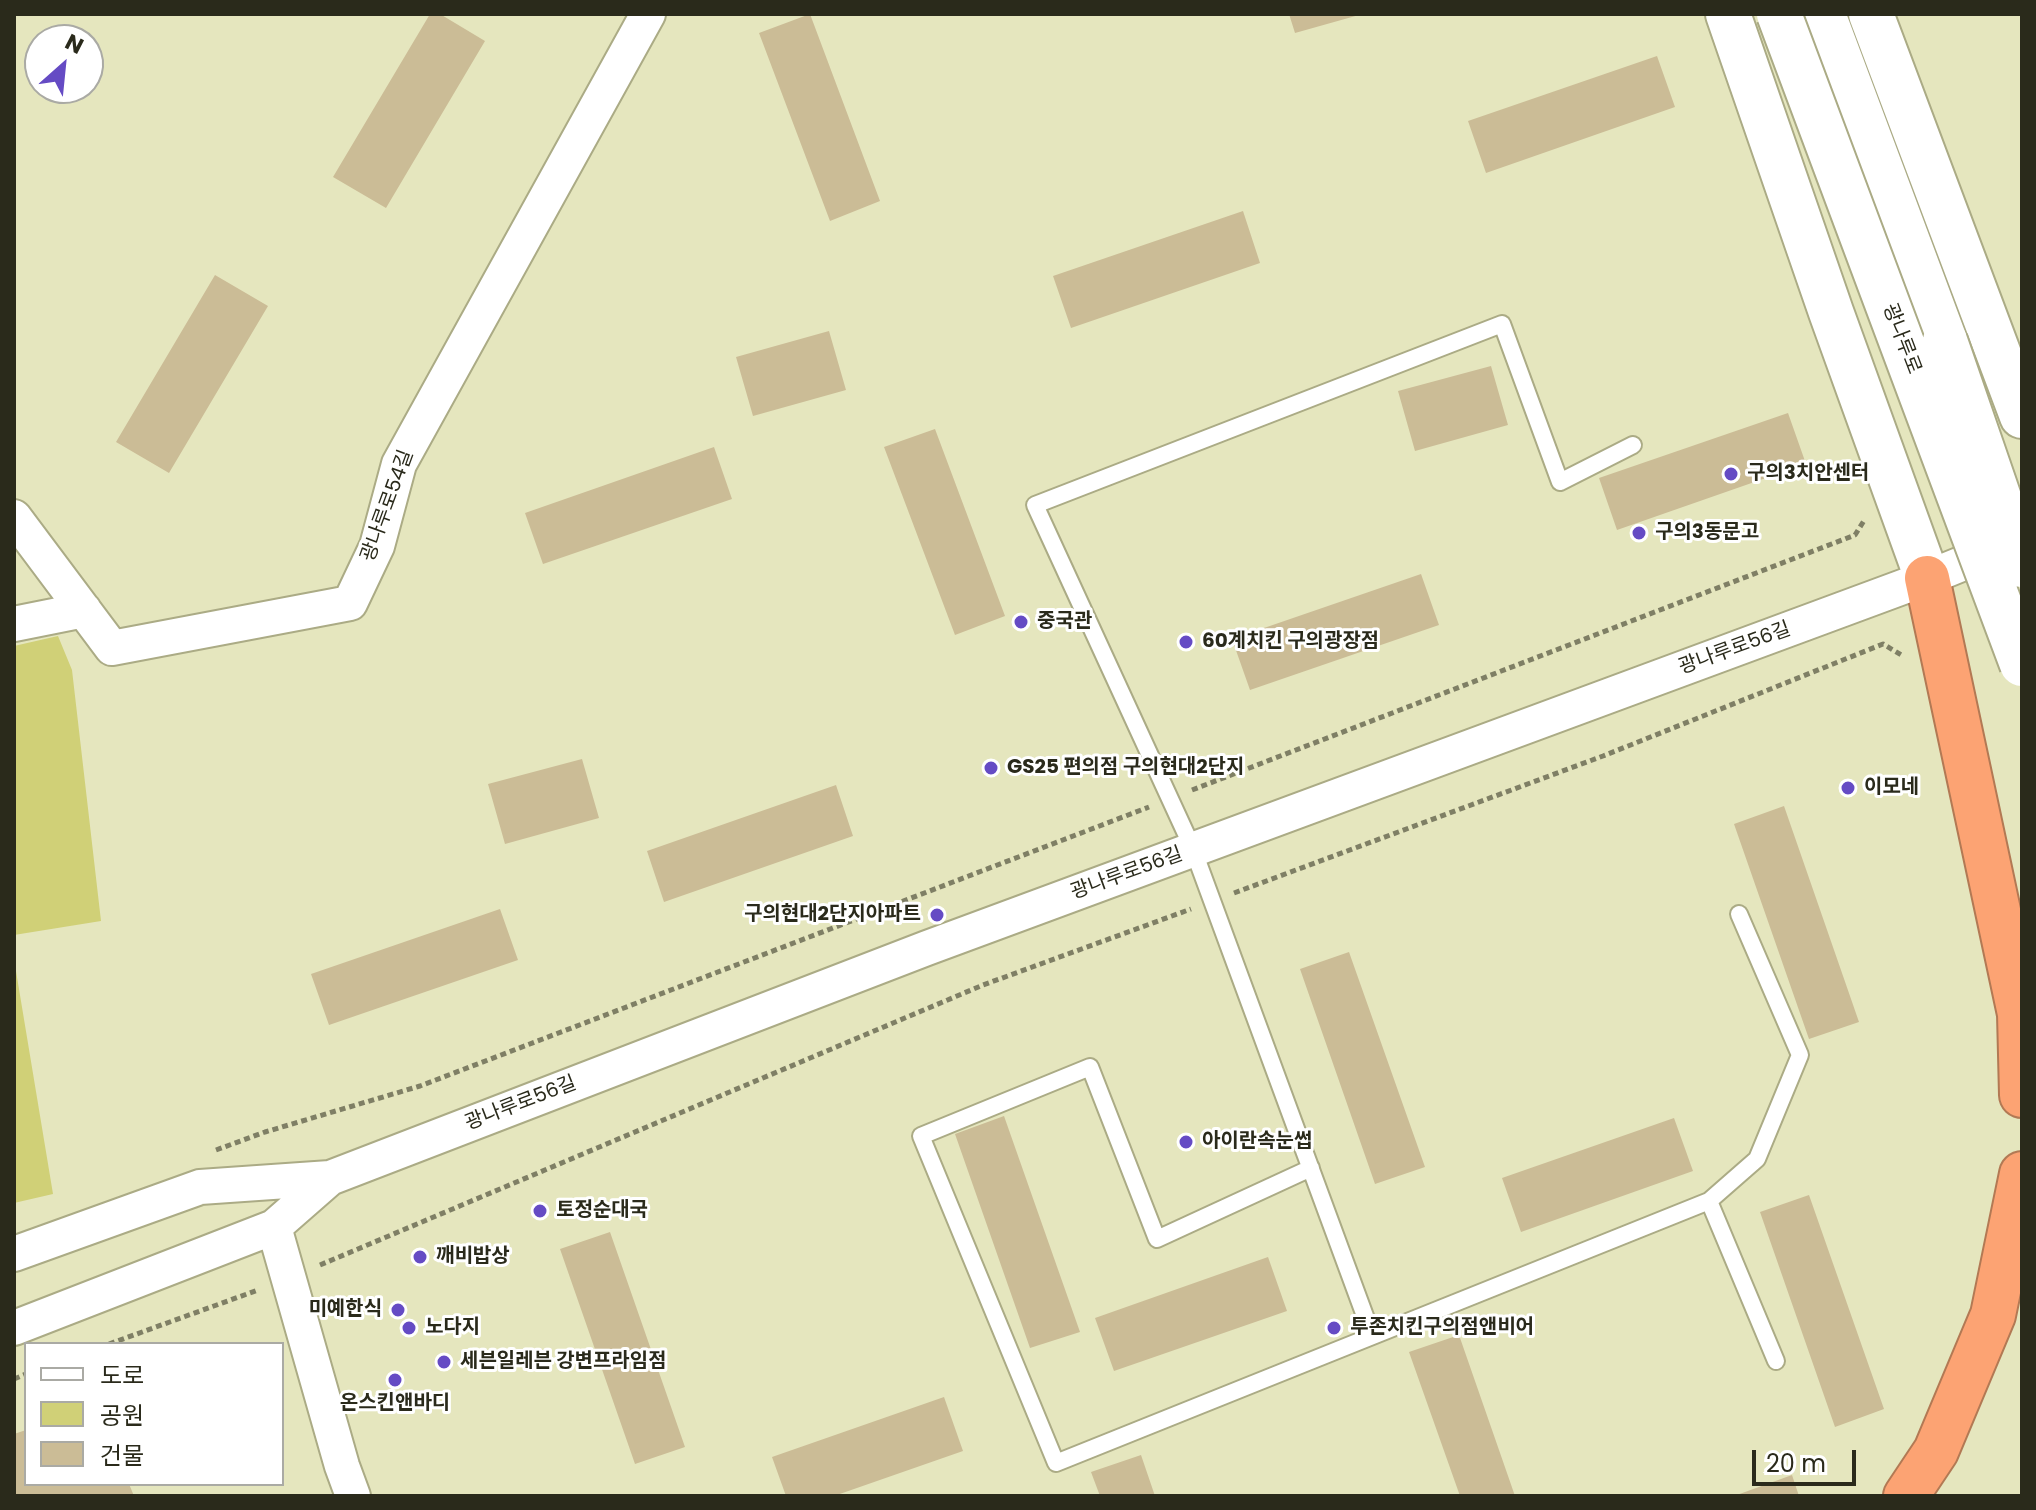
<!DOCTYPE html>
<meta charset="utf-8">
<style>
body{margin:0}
#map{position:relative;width:2036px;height:1510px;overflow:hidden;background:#e5e6be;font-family:Poppins,"Noto Sans KR",sans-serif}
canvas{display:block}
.frame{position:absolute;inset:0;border:16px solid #2a2a1b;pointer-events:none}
.legend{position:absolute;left:24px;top:1342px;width:260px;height:144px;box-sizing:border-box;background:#fff;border:2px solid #aaaaa4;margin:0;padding:10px 14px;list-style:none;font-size:24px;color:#2a2a1b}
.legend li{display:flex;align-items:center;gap:16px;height:40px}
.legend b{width:40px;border:2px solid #aaaaa4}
.north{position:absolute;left:24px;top:24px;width:80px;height:80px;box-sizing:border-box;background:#fff;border:2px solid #aaaaa4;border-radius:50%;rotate:27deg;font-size:22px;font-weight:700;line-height:32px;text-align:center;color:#2a2a1b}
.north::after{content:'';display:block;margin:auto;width:28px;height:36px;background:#654bc4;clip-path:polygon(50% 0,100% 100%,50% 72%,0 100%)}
.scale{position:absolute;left:1752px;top:1450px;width:104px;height:36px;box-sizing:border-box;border:4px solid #2a2a1b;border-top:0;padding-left:10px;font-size:24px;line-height:28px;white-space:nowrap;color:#2a2a1b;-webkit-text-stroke:6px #fff;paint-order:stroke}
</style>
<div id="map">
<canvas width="2036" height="1510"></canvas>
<div class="frame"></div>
<ul class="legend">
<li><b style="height:10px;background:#fff"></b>도로</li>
<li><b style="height:22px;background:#d0d077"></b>공원</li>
<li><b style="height:22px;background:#cbbc96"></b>건물</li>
</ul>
<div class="north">N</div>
<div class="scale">20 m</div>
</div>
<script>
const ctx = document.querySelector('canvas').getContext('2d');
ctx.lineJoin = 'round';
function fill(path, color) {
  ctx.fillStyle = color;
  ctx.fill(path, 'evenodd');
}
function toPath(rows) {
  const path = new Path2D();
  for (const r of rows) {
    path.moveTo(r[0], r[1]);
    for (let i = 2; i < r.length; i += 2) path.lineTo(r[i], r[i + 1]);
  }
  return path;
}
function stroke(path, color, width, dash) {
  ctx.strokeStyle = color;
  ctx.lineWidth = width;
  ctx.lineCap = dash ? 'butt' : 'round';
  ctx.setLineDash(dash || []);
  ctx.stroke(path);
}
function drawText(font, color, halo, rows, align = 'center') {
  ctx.font = font + ' Poppins,"Noto Sans KR",sans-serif';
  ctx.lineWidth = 6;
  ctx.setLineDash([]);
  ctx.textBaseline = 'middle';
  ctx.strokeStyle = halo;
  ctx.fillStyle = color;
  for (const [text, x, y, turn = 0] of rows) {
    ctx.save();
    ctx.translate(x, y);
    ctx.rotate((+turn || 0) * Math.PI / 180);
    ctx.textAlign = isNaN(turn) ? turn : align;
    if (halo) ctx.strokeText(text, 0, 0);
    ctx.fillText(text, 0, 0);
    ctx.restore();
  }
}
fill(toPath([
 [58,636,72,670,101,921,14,935,14,646],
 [14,959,53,1194,14,1203]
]), '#d0d077');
fill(toPath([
 [430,14,440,14,485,41,386,208,333,177],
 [810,14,880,201,830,221,759,33],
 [1289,14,1358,14,1359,15,1295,33],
 [1657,56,1675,107,1486,173,1468,121],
 [1243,211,1260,263,1071,328,1053,276],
 [215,275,268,306,169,473,116,442],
 [829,331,846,390,753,416,736,357],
 [1491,366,1508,425,1415,451,1398,391],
 [1788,413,1806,464,1617,530,1599,478],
 [935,429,1005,616,955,635,884,447],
 [714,447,732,499,543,564,525,513],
 [1421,574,1439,625,1250,690,1232,639],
 [582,759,599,818,505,844,488,784],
 [836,785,853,836,664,902,647,851],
 [1784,806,1859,1022,1809,1039,1734,824],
 [500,909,518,960,329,1025,311,974],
 [1349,952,1425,1167,1375,1184,1300,969],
 [1004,1116,1080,1332,1030,1348,955,1134],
 [1674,1118,1693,1171,1521,1232,1502,1178],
 [1809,1195,1884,1409,1835,1427,1760,1212],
 [610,1232,685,1447,635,1464,560,1249],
 [1268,1257,1287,1311,1114,1371,1095,1318],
 [1459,1335,1515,1496,1460,1496,1409,1352],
 [944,1397,963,1451,834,1496,786,1496,772,1457],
 [26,1430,26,1484,129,1484,134,1496,14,1496,14,1434],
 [1141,1455,1155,1496,1100,1496,1091,1472],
 [1792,1475,1799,1496,1734,1496]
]), '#cbbc96');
const lane = toPath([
 [1311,1168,1157,1239,1090,1067,921,1136,1056,1463,1709,1201,1776,1361],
 [1709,1201,1757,1159,1800,1055,1739,914],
 [1372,1335,1193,849,1035,505,1502,324,1560,482,1633,445]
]);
const street = toPath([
 [14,517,112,648,350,603,377,546,399,464,648,14],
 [14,624,84,610],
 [274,1227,342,1466,353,1496],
 [14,1254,200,1187,330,1178,927,948,1927,578,2003,547],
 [14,1328,274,1227,330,1178]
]);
const secondary = toPath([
 [1728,14,1831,312,1927,578],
 [1823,14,1945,341],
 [1871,14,2022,416]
]);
const highway = toPath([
 [1927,578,2020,1014,2022,1095],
 [1906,1496,1936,1451,1993,1315,2022,1174]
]);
stroke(lane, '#abab85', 20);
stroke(street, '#abab85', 38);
stroke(secondary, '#abab85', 48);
stroke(highway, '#b27954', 48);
stroke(toPath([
 [1192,790,1855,535,1865,519],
 [1234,893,1603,756,1883,644,1903,656],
 [216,1150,265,1132,420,1086,1149,807],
 [320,1265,983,985,1191,909],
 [109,1344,258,1290],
 [14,1379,26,1374]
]), '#7f7f65', 5, [6, 4]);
stroke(lane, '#fff', 16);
stroke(street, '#fff', 34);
stroke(secondary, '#fff', 44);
stroke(highway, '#fca373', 44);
const secondaryBridge = toPath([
 [1779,14,2022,664],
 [1945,341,2022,565]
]);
stroke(secondaryBridge, '#abab85', 48, []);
stroke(secondaryBridge, '#fff', 44);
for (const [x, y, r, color] of [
 [1731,474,8,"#654bc4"],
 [1639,533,8,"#654bc4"],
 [1021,622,8,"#654bc4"],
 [1186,642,8,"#654bc4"],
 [991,768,8,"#654bc4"],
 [1848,788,8,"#654bc4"],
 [937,915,8,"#654bc4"],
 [1186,1142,8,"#654bc4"],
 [540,1211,8,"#654bc4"],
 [420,1257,8,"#654bc4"],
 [398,1310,8,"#654bc4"],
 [409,1328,8,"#654bc4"],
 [1334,1328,8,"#654bc4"],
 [444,1362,8,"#654bc4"],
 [395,1380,8,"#654bc4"]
]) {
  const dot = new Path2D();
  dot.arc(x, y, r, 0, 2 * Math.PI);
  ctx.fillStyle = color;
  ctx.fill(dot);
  stroke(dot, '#fff', 3);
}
drawText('20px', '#2a2a1b', '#fff', [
 ["광나루로",1901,339,69],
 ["광나루로54길",388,506,-70],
 ["광나루로56길",1735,649,-20],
 ["광나루로56길",1127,874,-20],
 ["광나루로56길",521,1104,-21]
]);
drawText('bold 20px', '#2a2a1b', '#fff', [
 ["구의3치안센터",1747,474],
 ["구의3동문고",1655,533],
 ["중국관",1037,622],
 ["60계치킨 구의광장점",1202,642],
 ["GS25 편의점 구의현대2단지",1007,768],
 ["이모네",1864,788],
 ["구의현대2단지아파트",921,915,"right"],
 ["아이란속눈썹",1202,1142],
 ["토정순대국",556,1211],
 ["깨비밥상",436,1257],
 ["미예한식",382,1310,"right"],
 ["노다지",425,1328],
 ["투존치킨구의점앤비어",1350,1328],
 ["세븐일레븐 강변프라임점",460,1362],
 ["온스킨앤바디",395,1404,"center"]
], 'left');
</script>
